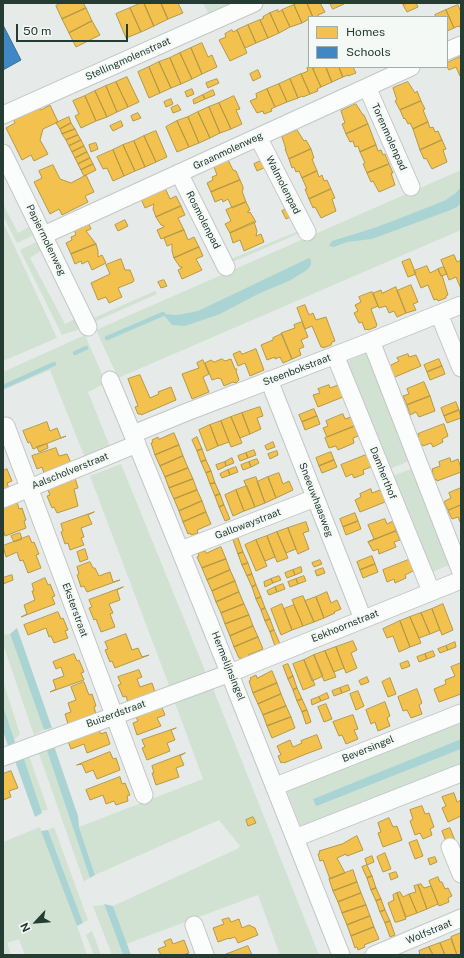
<!DOCTYPE html>
<html>
<head>
<meta charset="utf-8">
<style>
	body { margin:0 }
	#map { position:relative; width:464px; height:958px; overflow:hidden; background:#e6eae8; font-family:"Public Sans",sans-serif }
	canvas { display:block }
	.frame { position:absolute; inset:0; border:4px solid #253c32; pointer-events:none }
	.legend { position:absolute; left:308px; top:16px; width:140px; height:52px; box-sizing:border-box; background:#f4f9f6; border:1px solid #a1ada8; margin:0; padding:5px 7px; list-style:none; font-size:12px; color:#253c32 }
	.legend li { display:flex; align-items:center; gap:8px; height:20px }
	.legend b { width:20px; border:1px solid #a1ada8 }
	.north { position:absolute; left:16px; top:902px; width:40px; height:40px; -webkit-text-stroke:3px #f4f9f6; paint-order:stroke; rotate:244deg; font-size:11px; font-weight:700; line-height:16px; text-align:center; color:#253c32 }
	.north::after { content:''; display:block; margin:auto; width:14px; height:18px; background:#253c32; clip-path:polygon(50% 0,100% 100%,50% 72%,0 100%) }
	.scale { position:absolute; left:16px; top:24px; width:112px; height:18px; box-sizing:border-box; border:2px solid #253c32; border-top:0; padding-left:5px; font-size:12px; line-height:14px; white-space:nowrap; color:#253c32; -webkit-text-stroke:3px #f4f9f6; paint-order:stroke }
</style>
</head>
<body>
<div id="map">
<canvas width="464" height="958"></canvas>
<div class="frame"></div>
<ul class="legend">
<li><b style="height:11px;background:#f2c14e"></b>Homes</li>
<li><b style="height:11px;background:#3f88c5"></b>Schools</li>
</ul>
<div class="north">N</div>
<div class="scale">50 m</div>
</div>
<script>
const ctx = document.querySelector('canvas').getContext('2d');
ctx.lineJoin = 'round';
function fill(path, color) {
  ctx.fillStyle = color;
  ctx.fill(path, 'evenodd');
}
function trace(path, color, width, dash) {
  ctx.strokeStyle = color;
  ctx.lineWidth = width;
  ctx.lineCap = dash ? 'butt' : 'round';
  ctx.setLineDash(dash || []);
  ctx.stroke(path);
}
function write(font, color, halo, rows, align = 'center') {
  ctx.font = font + ' "Public Sans",sans-serif';
  ctx.lineWidth = 4;
  ctx.setLineDash([]);
  ctx.textBaseline = 'middle';
  ctx.strokeStyle = halo;
  ctx.fillStyle = color;
  for (const [text, x, y, turn = 0] of rows) {
    ctx.save();
    ctx.translate(x, y);
    ctx.rotate((+turn || 0) * Math.PI / 180);
    ctx.textAlign = isNaN(turn) ? turn : align;
    if (halo) ctx.strokeText(text, 0, 0);
    ctx.fillText(text, 0, 0);
    ctx.restore();
  }
}
const green = new Path2D(`
	M203,3H234L209,15Z
	M461,170V230L118,378L96,330Z
	M3,204L18,233L29,227L32,236L17,243L3,216Z
	M3,222L57,338L3,361Z
	M301,230L302,232L228,264L226,261Z
	M38,241L42,250L30,258L65,324L75,319L80,329L62,335L20,250Z
	M155,291L157,294L94,322L91,319Z
	M85,335L106,383L88,392L110,447L85,458L50,370L3,390V372Z
	M368,352L412,460L387,470L344,363Z
	M121,464L206,673L170,688L90,476Z
	M413,468L449,565L430,573L390,477Z
	M10,634L44,730L34,735L3,644V635Z
	M3,681L20,734L14,740L3,706Z
	M212,686L319,955H280L258,895L126,944L113,906L237,849L240,846L219,820L95,875L79,827L203,779L174,700Z
	M461,723V739L313,799L317,806L461,749V767L302,830L287,791Z
	M46,748L90,877L84,882L38,751Z
	M28,753L48,810L41,811L23,757Z
	M40,827L72,911L87,955H25L19,939L7,943L11,955H3V842Z
	M54,827L88,920L83,923L48,830Z
	M104,905L123,955H112L93,906Z
	M92,931L101,955H94L86,935Z`);
const water = new Path2D(`
	M461,187V203L457,207L448,211L372,239L347,242L334,247L329,246L332,241L377,227L444,201L456,193Z
	M309,258L311,260V265L307,270L289,281L260,293L220,314L185,326L172,325L163,314L178,315L198,311Z
	M17,628L52,728L44,730L10,634Z
	M3,706L15,742L8,746L3,731Z
	M461,739V749L317,806H316L313,799Z
	M53,743L78,816L79,827L95,875L90,878L46,748Z
	M23,756L42,813L35,817L15,761Z
	M48,830L83,923L77,926L41,831Z
	M104,904L113,906L131,955H123Z`);
const homes = new Path2D(`
	M61,3H83L86,8L62,19L56,6Z
	M141,3H144L154,26L141,32L130,8Z
	M144,3H161L168,19L154,26Z
	M161,3H178L183,13L168,19Z
	M298,3H307L313,17H309V19L302,23L294,5Z
	M307,3H320L325,12L318,15V17H313Z
	M330,3H344V4L333,9Z
	M409,3H416L418,7L407,12L403,5Z
	M294,5L302,23L290,27L282,10Z
	M458,5L461,12V26L459,27L458,26L454,28L446,10Z
	M86,8L92,21L69,33L62,19Z
	M130,8L141,32L126,38L116,14Z
	M278,10V12L282,10L290,27L279,33L270,13Z
	M446,10L454,28L447,31V17H436L435,15Z
	M270,13L279,33L268,38L260,20L264,18L263,17Z
	M260,20L268,38L256,43L248,25Z
	M92,21L100,35L76,47L69,33Z
	M248,25L256,43L245,48L237,30Z
	M232,30L233,32L237,30L247,53L230,61L219,40L226,37L225,34Z
	M202,43L208,57L212,55L217,67L202,74L191,48Z
	M191,48L202,74L192,79L180,53Z
	M180,53L192,79L181,84L170,58Z
	M460,57L461,61L460,76L456,67L449,70L447,67V63Z
	M170,58L181,84L171,88L159,62Z
	M159,62L171,88L160,93L149,67Z
	M149,67L160,93L149,98L138,72Z
	M310,67H312L321,87L317,89L318,91L310,94L301,74L308,71L307,68Z
	M317,67H326L332,82L321,87L313,69Z
	M326,67H339L343,77L332,82Z
	M339,67H353L356,73L348,76V75L343,77Z
	M258,70L261,77L253,81L250,74Z
	M301,74L310,94L303,97L302,96L298,98L290,79Z
	M127,77L139,102L128,107L116,82Z
	M217,79L219,83L208,88L206,83Z
	M290,79L298,98L287,102L279,84Z
	M116,82L128,107L117,112L106,86Z
	M408,82L415,93L417,91L421,101L400,110L395,101L397,100L393,88Z
	M279,84L287,102L275,107L267,89Z
	M106,86L117,112L107,117L95,91Z
	M192,89L194,94L187,97L185,92Z
	M267,89L275,107L271,109L272,111L264,114L263,111L257,113L250,101L257,98L256,94Z
	M213,90L215,95L205,99L203,95Z
	M95,91L107,117L96,121L85,96Z
	M203,95L205,99L194,104L193,100Z
	M85,96L96,121L81,128L75,116L79,114L73,101Z
	M234,96L240,109L236,110L242,124L231,129L219,103Z
	M171,99L173,104L166,107L164,102Z
	M421,101L425,109L423,110L428,122L413,129L410,123L408,124L405,118L404,119L400,110Z
	M219,103L231,129L220,133L209,107Z
	M38,104L41,110L50,105L58,122L43,129L40,140L48,154L34,161L31,155L22,160L6,128L15,123L12,117Z
	M356,104L363,115H364L368,124L346,134L342,124L345,123L341,111Z
	M178,105L181,110L173,113L171,108Z
	M209,107L220,133L210,138L198,112Z
	M198,112L210,138L199,143L188,117Z
	M138,113L141,118L133,121L131,116Z
	M69,117L71,123L60,129L56,123Z
	M188,117L199,143L189,147L177,121Z
	M121,121L123,126L113,131L110,126Z
	M177,121L189,147L177,152L166,127Z
	M428,122L430,128L433,127L435,132L438,131L442,140L420,150L413,129Z
	M71,123L75,129L62,134L60,129Z
	M368,124L376,145L360,152L358,146L355,147L353,141L350,142L346,134Z
	M75,129L78,135L66,140L62,134Z
	M297,130L304,141L306,140L311,149L289,159L285,149H286L282,137Z
	M156,131L167,157L156,162L144,136Z
	M78,135L81,140L69,146L66,140Z
	M144,136L156,162L145,167L134,141Z
	M81,140L84,146L72,152L69,146Z
	M442,140L446,149L443,150L447,162L432,169L426,158L424,159L420,150Z
	M134,141L145,167L135,171L123,145Z
	M96,143L98,149L91,152L89,145Z
	M123,145L135,171L124,176L113,150Z
	M376,145L378,151L381,150L383,155L385,154L389,164L367,173L363,164L365,163L360,152Z
	M84,146L87,152L75,158L72,152Z
	M311,149L314,158L312,159L317,171L302,178L299,171L296,172L294,167L292,168L289,159Z
	M113,150L124,176L113,181L107,168L103,169L97,157Z
	M87,152L90,158L78,164L75,158Z
	M90,158L93,164L81,170L78,164Z
	M228,160L233,170L236,171L240,180L211,192L207,183L213,180L212,177L217,175L214,167Z
	M263,160L266,167L257,171L254,164Z
	M93,164L96,170L84,176L81,170Z
	M389,164L393,173H391L395,185L379,192L373,181L371,182L367,173Z
	M53,165L60,179L71,183L86,175L94,192L85,196L88,202L62,215L59,209L50,214L34,182L42,178L39,171Z
	M317,171L319,177L322,175L324,181L327,180L331,189L309,199L305,189H307L302,178Z
	M240,180L243,187V190L242,191L246,202L232,208L228,199L223,202L222,199L215,202L211,192Z
	M165,188L170,199L176,196L181,206L156,217L153,209L154,204L145,208L141,199Z
	M331,189L335,198L332,199L336,211L321,218L315,207L313,208L309,199Z
	M246,202L250,210L248,211V213L250,212L256,222L230,233L225,224L231,221L226,210Z
	M181,206L185,215L178,218L184,230L161,239L157,230L164,227V226L161,225L156,217Z
	M288,208L292,216L286,219L282,211Z
	M125,220L128,226L118,231L115,225Z
	M88,222L91,229L86,231L96,244L71,254L66,243L72,240L71,237L76,235L74,229Z
	M254,222L257,231L256,236L261,234L264,242L244,251L240,240L233,243L230,233Z
	M184,230L188,240L194,237L199,247L174,258L172,251V244L167,246L164,238Z
	M96,244L98,251V257L102,255L106,263L92,270L88,261L82,264L81,261L75,264L71,254Z
	M199,247L203,256L196,259L202,270L182,279L178,270L182,268V267H180L174,258Z
	M454,255L457,262L461,260V289L456,277L449,280L441,260Z
	M121,259L125,270H130L134,280L133,282L118,288L122,297L109,303L106,297L98,300L91,283L110,274L106,265Z
	M410,259L416,274L408,277L402,262Z
	M427,266L430,273L438,269L441,276L442,275L448,295L446,296V298L438,301L437,299L434,300L428,285L421,288L414,271Z
	M444,267L447,274L441,276L438,269Z
	M164,280L167,286L161,288L158,282Z
	M411,285L418,302L413,304L416,310L406,313L397,291Z
	M396,287L406,313L397,317L394,311L389,313L386,306L379,308L373,293L381,290L382,293Z
	M372,292L378,306L371,309L377,325L376,326V327L368,330L367,329L365,330L362,322L359,323L354,313L358,311L355,305L361,302L359,297Z
	M305,305L309,315L313,313L316,320L326,317L335,341L332,342L331,345L323,348V347H321L312,326L305,329L297,308Z
	M302,322L308,337L301,340L304,347L299,349L301,355L292,359L281,333L295,328L294,325Z
	M282,334L292,359L283,363L280,357L275,359V357L267,360L261,345L273,340V338Z
	M256,349L264,370L250,376L245,363L238,366L233,354L240,351L242,354Z
	M408,354L409,357L416,355L421,366L395,377L393,375L390,367L391,366V365L399,361L397,358Z
	M222,359L225,361L231,359L235,369H237L236,371L239,380L236,383L233,382L224,386L221,379L218,378L212,380L205,363L211,360L214,362Z
	M439,359L442,366L427,372L424,365Z
	M203,360L209,374L203,377L209,392L192,399L182,374L199,368L197,363Z
	M442,366L445,374L430,380L427,372Z
	M140,375L150,398L159,394L158,392L171,387L176,400L141,415V414H138L135,407L138,406L128,379Z
	M424,382L430,396L407,405L403,396L409,394L407,389Z
	M329,385L330,388L338,385L343,397L318,407L313,395L320,393L318,389Z
	M430,396L435,411L419,417L416,412L410,415L407,405Z
	M456,402L459,410L444,416L441,408Z
	M260,407L263,416L257,418L261,429L250,434L242,413Z
	M314,409L317,416L302,422L299,415Z
	M459,410L461,418L447,423L444,416Z
	M242,413L250,434L240,438L231,417Z
	M343,414L345,419L351,417L355,426L327,437L323,428L328,426L326,421Z
	M317,416L320,424L305,430L302,422Z
	M231,417L242,443L231,447L221,421Z
	M221,421L229,442L218,446L210,425Z
	M47,422L50,431L57,428L61,438L66,436L33,449L30,442L28,443L23,431Z
	M444,424L448,436L442,439L443,442L433,447L431,443L423,446L422,444L421,445L418,437L419,436L418,434Z
	M210,425L218,446L207,451L199,430Z
	M355,426L358,436L353,438L354,443L338,450L336,446L329,448L325,438Z
	M174,433L179,445L155,455L151,443L153,442L152,440L158,437L159,439Z
	M197,437L202,449L197,451L192,440Z
	M273,442L275,447L267,450L265,446Z
	M47,444L48,448L39,452L37,447Z
	M179,445L183,456L160,466L155,455Z
	M56,448L59,456L67,454L71,463L42,474L44,473L42,467L37,469L32,456Z
	M202,449L206,460L201,462L197,451Z
	M254,450L256,455L248,458L246,453Z
	M277,451L278,455L270,459L268,454Z
	M331,452L334,460L319,466L316,458Z
	M246,453L248,458L240,461L238,456Z
	M366,455L367,457L368,456L371,465H370L371,467L363,470L364,474L354,478L352,474L346,477L341,465Z
	M183,456L188,468L165,477L160,466Z
	M232,458L234,463L226,466L225,462Z
	M450,458L451,462L458,459L461,468V472L437,481L436,479L435,480L432,471H433L432,469L440,466L439,462Z
	M257,459L259,463L251,467L249,462Z
	M206,460L211,471L206,473L201,462Z
	M334,460L337,467L322,473L319,466Z
	M225,462L226,466L218,470L216,465Z
	M249,462L251,467L243,470L241,465Z
	M236,467L238,472L230,475L228,470Z
	M188,468L193,479L169,488L165,477Z
	M7,469L12,481L7,483L9,489L3,492V471Z
	M228,470L230,475L222,478L220,474Z
	M211,471L215,483L210,484L206,473Z
	M279,473L283,484L289,481L293,490L276,498L268,477Z
	M256,477L265,503L255,507L244,481Z
	M268,477L276,498L265,503L257,482Z
	M75,478L78,488L74,489L78,506L57,513L54,507L52,508L47,496L50,495L47,488Z
	M193,479L197,490L174,499L169,488Z
	M215,483L220,494L215,496L210,484Z
	M247,486L255,507L244,511L236,490Z
	M461,488V505L448,510L444,502L445,501L451,498L449,493Z
	M371,489L372,493L380,490L381,492L382,491L385,500H384L385,502L360,512L355,500L361,497L360,494Z
	M197,490L202,501L179,511L174,499Z
	M236,490L244,511L233,516L225,495Z
	M220,494L224,505L219,507L215,496Z
	M202,501L206,512L183,522L179,511Z
	M17,502L19,509L22,508L26,520L24,521L26,528L5,536L3,529V507Z
	M224,505L230,519L225,521L219,507Z
	M461,505V522H460L458,517L452,519L448,511Z
	M94,512L88,515L92,524L81,528L84,537L81,538L84,545L70,550L68,543L65,544L61,532L63,531L61,524Z
	M206,512L211,524L197,530L198,533L191,535L190,533L188,534L183,522Z
	M355,513L358,521L343,527L340,519Z
	M385,519L387,524L393,521L396,531L368,542L374,539L368,525Z
	M358,521L361,529L346,535L343,527Z
	M306,522L309,531L303,533L309,549L298,554L288,528Z
	M288,528L296,549L286,553L277,532Z
	M396,531L400,540L394,542L396,547L379,554L378,549L373,551L368,542Z
	M277,532L288,558L277,562L267,536Z
	M20,533L22,539L14,542L11,536Z
	M29,536L32,543L34,542L39,554L36,555L41,568L28,573L23,560L20,561L17,552L6,557L3,546Z
	M267,536L275,557L265,561L256,540Z
	M238,538L243,552L238,554L233,540Z
	M256,540L267,566L256,571L245,545Z
	M221,547L226,559L202,568L197,557L199,556L198,553L205,551L206,553Z
	M85,549L88,559L80,562L77,552Z
	M243,552L248,563L242,565L238,554Z
	M372,556L375,564L360,570L357,562Z
	M226,559L230,570L207,580L202,568Z
	M320,560L322,564L314,567L312,563Z
	M408,560L410,561L413,571L405,575L406,578L395,583L394,579L387,582L383,570Z
	M90,562L93,568H95L99,576L110,572L113,582L120,580L87,592L84,586L81,587L77,575L79,574L77,567Z
	M248,563L252,574L247,576L242,565Z
	M375,564L378,572L363,578L360,570Z
	M301,567L302,572L295,575L293,570Z
	M323,568L325,573L317,576L315,571Z
	M230,570L235,581L212,591L207,580Z
	M293,570L295,575L287,578L285,573Z
	M252,574L256,585L252,587L247,576Z
	M12,575L13,580L3,584V578Z
	M279,576L281,580L273,583L271,579Z
	M304,576L306,581L298,584L296,579Z
	M45,578L48,585L50,584L55,596L52,597L55,604L21,617L27,614L24,605L35,600L32,591H34L32,584Z
	M271,579L273,583L265,587L264,582Z
	M296,579L298,584L290,587L288,582Z
	M235,581L239,592L216,602L212,591Z
	M283,584L285,589L277,592L275,587Z
	M256,585L261,597L256,599L252,587Z
	M123,587L117,590L120,600L109,604L113,613L110,614L115,627L101,632L96,619L94,620L89,608L92,607L89,600Z
	M275,587L277,592L269,595L267,591Z
	M239,592L244,604L221,613L216,602Z
	M327,592L331,603L337,600L341,609L334,612L335,613L324,618L316,597Z
	M303,596L314,622L303,626L292,600Z
	M261,597L265,608L261,610L256,599Z
	M316,597L324,618L314,622L305,601Z
	M244,604L249,615L225,624L221,613Z
	M282,604L292,630L281,635L271,609Z
	M443,604L453,630L442,635L432,609Z
	M294,605L303,626L292,630L284,609Z
	M265,608L270,619L265,621L261,610Z
	M432,609L440,630L430,634L421,613Z
	M58,612L61,619L63,618L68,630L65,631L68,638L54,643L51,636L49,637L46,628L28,635L24,625Z
	M421,613L430,634L419,638L410,617Z
	M249,615L253,626L230,636L225,624Z
	M410,617L421,643L410,647L400,621Z
	M270,619L274,630L270,632L265,621Z
	M400,621L410,647L399,652L393,636L387,638L383,629Z
	M253,626L258,637L234,647L230,636Z
	M274,630L280,644L275,646L270,632Z
	M126,634L132,650L138,648L142,657L149,655L115,668L112,661L110,662L105,650L108,649L105,642Z
	M258,637L263,649L248,655L249,657L242,660L241,658H239L234,647Z
	M353,641L357,650L351,653L357,668L346,673L336,647Z
	M455,642L456,647L448,650L446,646Z
	M446,646L448,650L440,653L438,649Z
	M336,647L344,668L334,672L325,651Z
	M325,651L336,677L324,681L314,655Z
	M433,651L435,656L427,659L425,654Z
	M74,654L77,661L79,660L84,672L81,673L84,680L50,692L56,689L53,680L64,676L61,667L56,669L53,662Z
	M425,654L427,659L419,662L417,657Z
	M314,655L323,676L312,681L304,660Z
	M304,660L315,685L303,690L293,664Z
	M408,661L410,666L402,669L400,664Z
	M461,663V694L439,702L434,689L446,684L445,680L455,676L451,667Z
	M288,664L293,676L288,679L283,666Z
	M139,670L142,677L137,679L140,687L152,683L155,692L128,703L126,696L123,697L118,685L121,684L118,677Z
	M272,671L277,683L253,693L249,681L251,680L250,678L256,675L257,678Z
	M293,676L297,688L293,690L288,679Z
	M367,677L369,682L361,685L359,681Z
	M390,678L396,694L388,697L382,682Z
	M84,682L89,695L92,694L96,706L94,707L96,714L68,724L65,714L71,712L68,703L76,700L71,687Z
	M277,683L281,694L258,704L253,693Z
	M348,685L350,690L342,693L340,688Z
	M297,688L302,699L297,701L293,690Z
	M340,688L342,693L334,696L332,691Z
	M417,689L422,703L419,705L422,714L411,718L407,710L403,711L398,697Z
	M358,691L364,706L356,710L350,694Z
	M327,693L329,698L321,701L319,697Z
	M281,694L286,706L263,715L258,704Z
	M319,697L321,701L312,705L311,700Z
	M302,699L307,710L302,712L297,701Z
	M385,702L390,716L387,718L390,726L378,731L375,722L371,724L366,710Z
	M326,704L332,719L324,722L318,707Z
	M161,705L165,715L157,718L161,726L137,735L133,723L138,721L135,715Z
	M286,706L291,717L267,726L263,715Z
	M307,710L311,722L306,724L302,712Z
	M353,715L358,729L354,730L358,739L346,744L342,735L339,736L333,722Z
	M291,717L295,728L272,738L267,726Z
	M98,728L101,734L106,732L110,744L87,753L84,744L71,749L67,739Z
	M176,728L171,730L175,740L167,743L170,751L147,760L142,748L145,747L142,740Z
	M317,735L322,748L306,754L284,763L283,762L281,763L278,756L281,755L277,746L290,740L293,747L302,743L301,741Z
	M110,752L113,759L116,758L120,770L97,779L93,770L86,773L82,764L77,765Z
	M185,753L180,756L184,765L176,768L179,777L156,785L152,773H154L152,766Z
	M11,771L18,788L9,791L11,797L3,800V774Z
	M120,777L122,784L125,783L130,795L127,796L128,801L116,805L114,801L106,804L103,795L90,800L86,790Z
	M454,793L457,802L461,800V816L448,822L442,808L446,806L442,797Z
	M422,806L425,814L429,813L434,827L430,829L432,835L423,839L420,833L415,835L410,821L413,819L410,810Z
	M253,817L256,823L248,826L246,820Z
	M389,818L393,827L397,826L402,840L383,847L378,833L381,832L378,823Z
	M450,828L456,843L448,847L442,831Z
	M357,836L363,850L347,856L346,854L337,858L345,873L330,879L323,860L320,861L318,854L320,853L319,851L342,844Z
	M417,840L423,856L415,859L409,843Z
	M385,853L391,869L383,872L377,857Z
	M372,856L374,862L367,865L365,859Z
	M435,857L437,862L430,865L428,859Z
	M367,865L372,876L367,878L362,867Z
	M353,870L357,882L333,891L329,879Z
	M396,872L398,877L391,880L389,874Z
	M372,876L376,888L371,890L367,878Z
	M438,877L440,882H442L445,889L448,888L452,896L448,898L449,902L439,906L429,881Z
	M357,882L361,893L338,902L333,891Z
	M421,884L424,888L431,886L438,904L427,909L418,885Z
	M418,885L427,909L417,913L409,894L416,892L414,886Z
	M376,888L381,899L376,901L371,890Z
	M400,892L403,897L409,894L417,913L406,917L397,893Z
	M361,893L366,905L342,913L338,902Z
	M397,893L406,919L397,922H395L388,903L394,900L393,895Z
	M381,899L385,910L380,912L376,901Z
	M366,905L370,916L347,925L342,913Z
	M385,910L390,921L385,923L380,912Z
	M370,916L374,927L351,936L347,925Z
	M229,918L231,922L239,919L242,928L249,925L255,928L258,935L238,943L235,937L229,939V938L218,942L213,928L224,924L222,920Z
	M390,921L395,935L390,937L385,923Z
	M374,927L379,939L364,945L365,947L358,950L357,947L355,948L351,936Z
	M461,933V955H457L451,937Z
	M171,939L173,944L184,940L189,953L183,955H161L158,949L166,946L164,942Z
	M451,939L457,955H445L440,943Z
	M440,943L445,955H433L429,947Z
	M248,946L252,955H224Z
	M429,947L433,955H420L419,951Z`);
const schools = new Path2D(`
	M3,25L21,60L3,70Z`);
const stream = new Path2D(`
	M107,338L163,314
	M75,353L86,348
	M3,387L54,364`);
const minor = new Path2D(`
	M447,51L461,45
	M367,87L411,187
	M3,115L254,3
	M258,137L307,232
	M3,153L88,327
	M179,173L226,267
	M44,235L411,67
	M439,314L461,368
	M371,341L461,572
	M335,355L431,591
	M110,380C190,570 265,763 341,955
	M269,380L363,619
	M6,426L144,795
	M133,434L187,412L359,346L461,305
	M3,499L137,444
	M181,550L315,498
	M3,757L230,673L461,580
	M276,786L461,713
	M295,838L461,773
	M450,847L461,874
	M194,925L205,955
	M374,955L461,918`);
const streetNames = [
	["Stellingmolenstraat",128,59,-24],
	["Torenmolenpad",389,137,66],
	["Graanmolenweg",228,151,-25],
	["Walmolenpad",283,185,63],
	["Rosmolenpad",203,220,63],
	["Papiermolenweg",46,240,64],
	["Steenbokstraat",297,370,-21],
	["Aalscholverstraat",70,471,-22],
	["Damherthof",383,473,68],
	["Sneeuwhaasweg",316,500,69],
	["Gallowaystraat",248,524,-21],
	["Eksterstraat",75,610,70],
	["Eekhoornstraat",345,626,-22],
	["Hermelijnsingel",228,666,68],
	["Buizerdstraat",116,714,-20],
	["Beversingel",368,749,-22],
	["Wolfstraat",429,932,-23]
];
fill(green, '#d1e2d3');
fill(water, '#aad4d4');
fill(homes, '#f2c14e');
trace(homes, '#b49946', 1);
fill(schools, '#3f88c5');
trace(schools, '#377199', 1);
trace(stream, '#aad4d4', 4.5);
trace(minor, '#c3c7c5', 19);
trace(minor, '#fbfcfc', 17);
write('10px', '#253c32', '#f4f9f6', streetNames);
</script>
</body>
</html>
